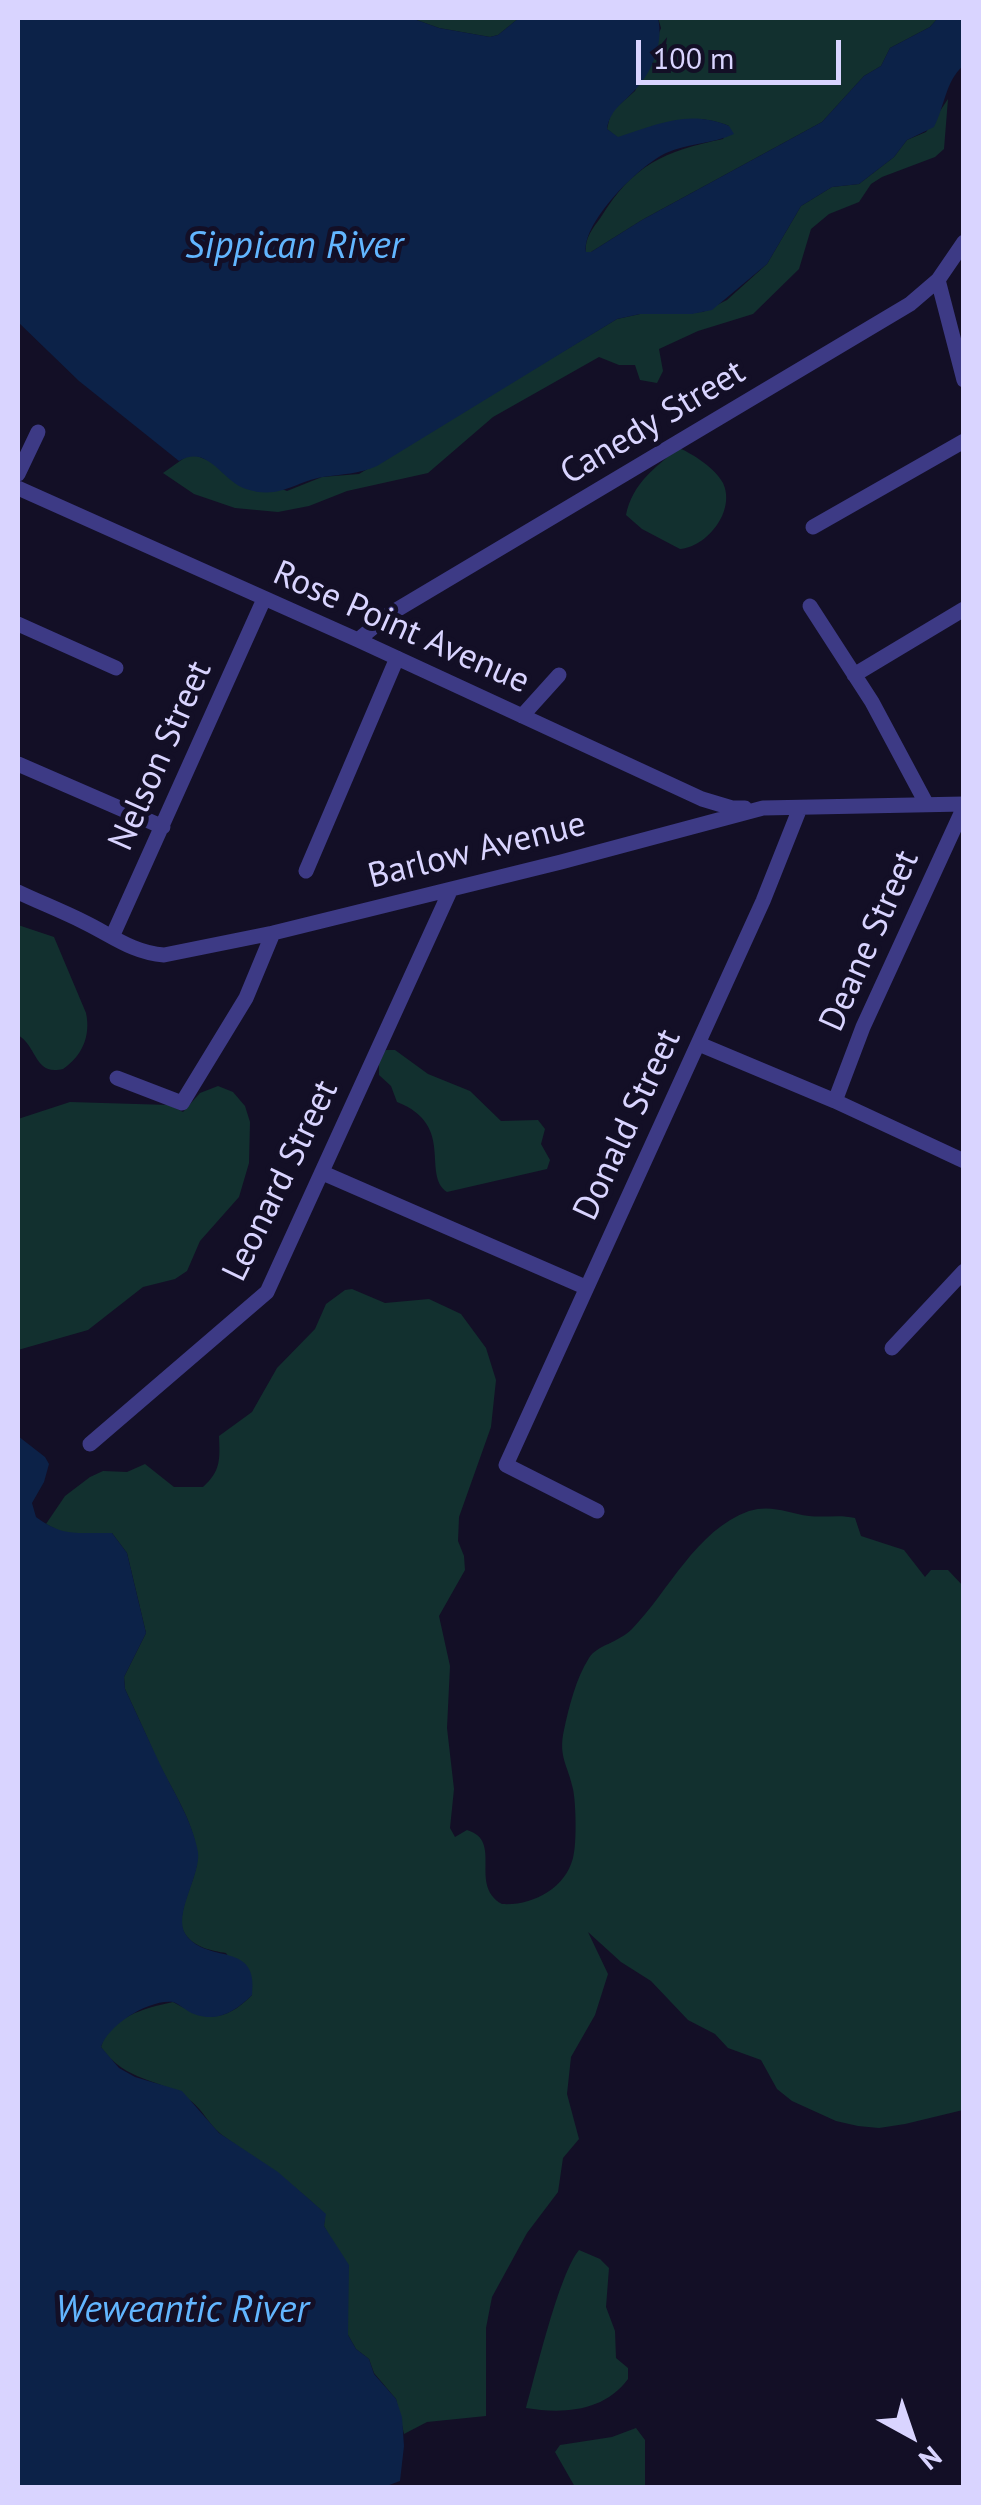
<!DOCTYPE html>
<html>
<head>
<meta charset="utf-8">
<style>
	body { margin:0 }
	#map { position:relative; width:981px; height:2505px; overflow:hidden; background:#130f26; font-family:"PT Sans",sans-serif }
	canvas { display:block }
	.frame { position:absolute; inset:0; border:20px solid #d9d4ff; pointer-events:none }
	.north { position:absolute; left:861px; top:2385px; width:100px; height:100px; -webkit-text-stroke:8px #130f26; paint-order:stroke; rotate:140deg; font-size:28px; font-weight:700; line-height:40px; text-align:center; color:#d9d4ff }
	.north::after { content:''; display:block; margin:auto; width:35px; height:45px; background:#d9d4ff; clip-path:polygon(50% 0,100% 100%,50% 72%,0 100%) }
	.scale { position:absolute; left:636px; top:40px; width:205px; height:45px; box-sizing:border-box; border:5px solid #d9d4ff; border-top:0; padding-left:12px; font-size:30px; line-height:35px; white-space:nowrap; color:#d9d4ff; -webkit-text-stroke:8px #130f26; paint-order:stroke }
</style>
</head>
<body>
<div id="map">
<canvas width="981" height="2505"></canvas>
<div class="frame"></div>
<div class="north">N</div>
<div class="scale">100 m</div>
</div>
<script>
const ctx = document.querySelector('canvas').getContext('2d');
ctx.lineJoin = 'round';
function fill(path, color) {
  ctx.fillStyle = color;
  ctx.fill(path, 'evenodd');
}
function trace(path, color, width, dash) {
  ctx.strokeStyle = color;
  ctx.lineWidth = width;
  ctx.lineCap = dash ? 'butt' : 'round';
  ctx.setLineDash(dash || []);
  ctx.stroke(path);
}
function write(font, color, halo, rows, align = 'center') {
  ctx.font = font + ' "PT Sans",sans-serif';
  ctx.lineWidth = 10;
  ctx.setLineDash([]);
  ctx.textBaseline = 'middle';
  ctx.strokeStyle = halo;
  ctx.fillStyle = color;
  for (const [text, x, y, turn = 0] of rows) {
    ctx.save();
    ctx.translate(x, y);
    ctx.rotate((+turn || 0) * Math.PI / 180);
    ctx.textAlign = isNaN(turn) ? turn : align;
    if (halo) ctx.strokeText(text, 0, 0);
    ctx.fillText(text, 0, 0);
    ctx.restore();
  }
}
const green = new Path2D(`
	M411,18H519L498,35L490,37L439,28Z
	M658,18H938L930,27L890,48L881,66L864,76L822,122L642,220L591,252H586C584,239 593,228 601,217C633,165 664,151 723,139L729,126C691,110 655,126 618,138L607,129L611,112L635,91L661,28Z
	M948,99L944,149L935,157L882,177L871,184L859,202L829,214L811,229L799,269L753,314L698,331L659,349L663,371L657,383L640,380L635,365H619L599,357L493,417L428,473L347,491L309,506L278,512L235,508L194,494L163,473L187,456H197L287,491L322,477L359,474L617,319L640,314L703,312L727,300L767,264L801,206L832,187L859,184L894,157L907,140L926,132Z
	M679,448C693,454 715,468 723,483C736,511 707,547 680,549L642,529L626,515C632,484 655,467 679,448Z
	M18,925L54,937L86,1013C91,1036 82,1056 63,1069C34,1076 38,1047 18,1035Z
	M386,1050H395L428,1074L470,1091L501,1121L538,1120L545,1129L541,1144L550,1160L547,1169L447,1192C421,1174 456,1125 397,1102L391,1086L379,1075V1058Z
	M218,1086L233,1092L245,1106L250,1122L249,1163L239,1197L200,1241L187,1271L175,1279L143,1287L88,1330L18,1350V1119L70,1102L169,1105L183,1112L200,1093Z
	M352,1289L385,1303L429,1299L461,1314L486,1348L496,1380L491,1427L459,1517L458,1541L464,1556L465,1570L439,1616L450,1666L447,1728L454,1789L450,1828L455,1837L467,1830C504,1841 468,1885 502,1904C532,1906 565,1889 573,1858C577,1844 576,1803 573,1789C568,1765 558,1757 564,1730C569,1707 576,1678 589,1658C597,1645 618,1643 632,1629C669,1591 696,1530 749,1511C771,1504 788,1513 809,1516C825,1518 839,1514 855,1518L861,1536L904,1550L925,1577L931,1570H948L964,1587L963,2110L905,2124L879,2128L858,2126L836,2121L792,2101L777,2089L761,2060L728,2048L715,2034L688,2020L651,1981L621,1962L588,1932L608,1974L595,2015L571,2057L567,2094L579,2139L563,2158L558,2192L527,2233L492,2297L486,2328V2416L427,2422L404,2434L396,2399L374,2373L369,2359L356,2349L348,2335V2299L334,2245L324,2226L325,2214C292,2182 258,2161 222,2135C209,2125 203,2110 191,2101C159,2077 126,2083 101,2047C110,2017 145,2008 173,2002C207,2021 224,2023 252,1995L226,1953C212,1951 194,1947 185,1934C172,1914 201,1876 197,1852C192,1818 172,1790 157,1760C147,1736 136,1713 125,1689L124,1677L146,1633L127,1553L112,1533L65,1534L46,1524L65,1496L90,1477L103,1471L127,1472L145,1464L174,1487H203C221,1471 220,1459 219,1436L252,1412L277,1368L315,1329L326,1304L345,1290Z
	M579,2250L600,2259L609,2268L606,2307L615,2331L616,2358L628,2368V2379C604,2412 562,2414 526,2408C536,2373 559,2274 579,2250Z
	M636,2428L645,2440V2487H575L555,2452L560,2445L612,2437Z`);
const water = new Path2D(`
	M18,18H411L439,28L490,37L498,35L519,18H658C664,43 652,73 634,91C622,104 610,110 607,129L618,137C657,125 688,109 729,126L734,134C713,144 688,143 666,153C640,165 582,222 586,252H591L642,220L822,122L864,76L881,66L890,48L930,27L938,18H963V66C945,82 945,106 934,127L907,140L894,157L859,184L832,187L801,206L767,264L712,310L692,314H640L617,319L377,466C358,474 343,474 323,477C294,482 279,500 246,489C221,481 209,444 179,461L79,381L18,322Z
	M18,1436L45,1457L49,1464L44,1482L32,1503L36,1517C64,1538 79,1532 112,1533L127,1553L146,1633L124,1677L125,1689C136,1713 147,1736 158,1760C172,1790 192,1819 198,1852C201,1876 172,1915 186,1935C208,1965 259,1940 252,1995C236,2011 218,2023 194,2014C187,2012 180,2004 173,2002C149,1999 108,2025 101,2047L119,2068L135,2077L182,2091L219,2133L278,2172L326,2214L324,2226L349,2265L348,2335L356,2349L369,2359L374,2374L396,2399L402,2417L404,2446L400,2481L381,2488L18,2487Z`);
const minor = new Path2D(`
	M938,280L964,380
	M18,474L38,432
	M18,488L358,640L702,799L732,808H745
	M813,527L964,441
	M810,606L872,702L926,803
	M18,624L116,668
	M358,640L388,615L910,304L938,280L964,242
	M854,675L964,609
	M522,716L559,675
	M18,764L163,827
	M306,871L397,658
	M18,892C39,902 62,911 84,922C111,935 133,953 164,955L273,933L561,862L763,808L964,804
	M112,937L264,599
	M699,1044L835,1101L964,1161
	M117,1078L182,1103L246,998L273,933
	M835,1101L863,1027L964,807
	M323,1173L585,1287
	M892,1348L964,1271
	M90,1444L267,1292L451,889
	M597,1511L506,1465L763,901L800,808`);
const streetNames = [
	["Canedy Street",653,423,-31],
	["Rose Point Avenue",401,628,24],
	["Nelson Street",161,756,-66],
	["Barlow Avenue",477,851,-14],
	["Deane Street",870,941,-66],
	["Donald Street",628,1125,-65],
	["Leonard Street",281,1181,-64]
];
const waterNames = [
	["Sippican River",294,247],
	["Weweantic River",182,2311]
];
fill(green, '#12302f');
fill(water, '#0c2248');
trace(minor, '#3d3a85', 15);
write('35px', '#d9d4ff', '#130f26', streetNames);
write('italic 38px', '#62b6ff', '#130f26', waterNames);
</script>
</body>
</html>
